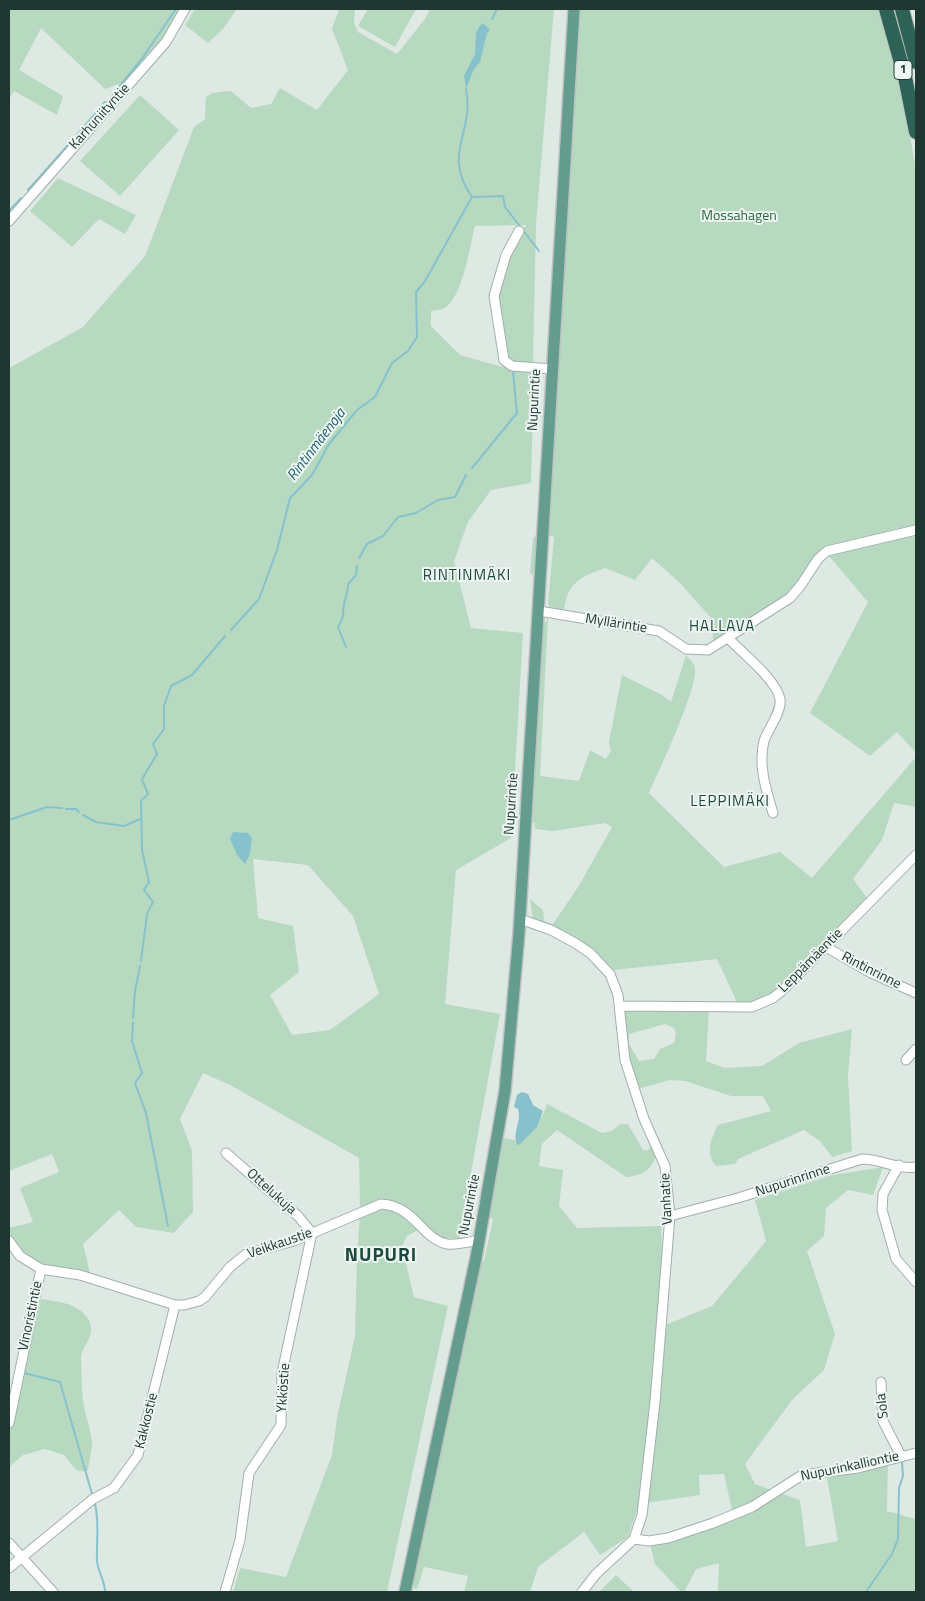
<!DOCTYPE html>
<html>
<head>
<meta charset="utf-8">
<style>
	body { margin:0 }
	#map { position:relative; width:925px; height:1601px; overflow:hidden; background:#dee9e4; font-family:"Titillium Web",sans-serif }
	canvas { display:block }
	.frame { position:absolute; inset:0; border:10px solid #203731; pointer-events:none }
</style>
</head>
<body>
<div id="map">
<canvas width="925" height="1601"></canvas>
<div class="frame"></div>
</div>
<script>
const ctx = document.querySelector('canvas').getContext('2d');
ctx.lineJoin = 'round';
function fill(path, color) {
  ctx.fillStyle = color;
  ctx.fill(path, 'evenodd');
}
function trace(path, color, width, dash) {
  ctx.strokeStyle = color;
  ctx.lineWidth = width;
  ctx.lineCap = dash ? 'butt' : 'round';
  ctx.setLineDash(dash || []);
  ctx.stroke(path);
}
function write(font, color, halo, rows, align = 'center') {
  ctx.font = font + ' "Titillium Web",sans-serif';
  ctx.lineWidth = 4;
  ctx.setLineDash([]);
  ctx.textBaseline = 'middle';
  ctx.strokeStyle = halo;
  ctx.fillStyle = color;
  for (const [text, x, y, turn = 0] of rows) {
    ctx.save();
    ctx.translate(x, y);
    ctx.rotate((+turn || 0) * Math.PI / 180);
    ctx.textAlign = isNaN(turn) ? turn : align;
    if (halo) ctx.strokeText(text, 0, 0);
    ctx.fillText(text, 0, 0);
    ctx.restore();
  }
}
const green = new Path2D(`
	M9,9H181L170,31L127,81L105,89L41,28L19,70L63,96L57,115L14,91L9,99Z
	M195,9H237L223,29L208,43L185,25Z
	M339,9H355L354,23L358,32L397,54L425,19L430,9H554L536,225L533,363L518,364L509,360L497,296L509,255L526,225L475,226C470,246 463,295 446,307C443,310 436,310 431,311V326L460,355L510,369L534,371L531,483L491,490L468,522L454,561L471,628L523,633L511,838L456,870L445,1004L500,1014L459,1238C454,1238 448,1239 444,1237C420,1228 407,1194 378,1201C372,1202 365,1206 360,1208L359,1158L230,1085L203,1073L180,1119L192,1151L193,1212L174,1233L136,1227L119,1210L83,1244L90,1273C63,1268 35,1268 17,1245C12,1240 9,1236 9,1228L33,1222L20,1188L59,1172L52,1154L9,1171V368L83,327L145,256L194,127L205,119L206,97L212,93L231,91L251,108L271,104L280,88L317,110L348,70L332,29ZM253,859L308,865L353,916L379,994L330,1030L292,1035L270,995L299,972L293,926L258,918Z
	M368,9H416L395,47L358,26Z
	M579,9H879L902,91L916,170V527L834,545L824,550L796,588L717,644L713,639L712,619L680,583L652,558L635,580L605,568C580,577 566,583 564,613L550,609L548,603L554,537L548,535Z
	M140,95L179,130L120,196L80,161Z
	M58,178L136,215L125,234L99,219L72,247L30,211Z
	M916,533V753L897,732L870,756L810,713L868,602L828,555L838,550Z
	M536,536L538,538L533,575L530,573L533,538Z
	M548,618L540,776L579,781L590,750L606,759L611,751L609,742L622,675L662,695L671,702L686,655C689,659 695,663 695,668C698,688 659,771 649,793L724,867L780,852L812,878L916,757V807L894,803L882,840L853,879L868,899L769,996L756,1002H737L717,959L614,970C591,946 562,934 533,920L530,899L543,910L544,921L553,924L578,887L612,827L605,823L553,831L535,829V823L532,822L544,625Z
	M627,1008L709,1010L706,1061L725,1068L762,1066L799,1043L852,1029L848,1076L852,1151L832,1157L820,1141L804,1130L738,1159L735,1164L716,1166C705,1153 711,1139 718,1125L771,1111L763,1096H731L685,1081L670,1080L638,1089L626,1052L624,1011ZM665,1024L674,1028L676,1034L674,1043L660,1049L654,1059L639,1061L629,1044V1034Z
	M547,1104L602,1133L612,1131L620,1124H628L643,1150L648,1151L650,1147L657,1152C653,1169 643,1176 626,1177L557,1130L542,1144L539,1166L563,1170L559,1206L577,1228L661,1226L663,1277L658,1328L712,1306L766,1241L755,1200L833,1175L883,1167L873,1195L848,1190L826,1208L824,1236L807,1251L835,1334L824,1370L792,1400L745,1464L755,1484L800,1500L806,1547L838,1541L826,1472L888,1460L887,1511L916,1519V1592H718L719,1563L696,1569L684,1592H681L655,1564L649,1541L733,1515L724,1474L699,1475L700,1495L639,1504L628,1537L600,1555L584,1532L538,1567L530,1592H464L468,1576L424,1567L417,1589L413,1588L419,1543L480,1262L484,1261L493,1219L489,1216L503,1138L515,1140L517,1144L543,1115Z
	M391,1209L399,1211L420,1229L407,1236L402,1246L414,1297L448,1306L387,1592H233L240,1568L286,1577L332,1455L337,1418L355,1336L357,1254L360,1217L381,1210Z
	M41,1299C58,1301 88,1305 91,1327C93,1339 81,1347 81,1359C82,1373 81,1387 83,1401C85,1415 91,1429 92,1443C92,1451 89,1461 88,1470L86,1472L76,1470L64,1455L45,1449L23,1455L9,1467V1432Z
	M616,1575L634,1592H599Z`);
const water = new Path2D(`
	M483,23L490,30L487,33L480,62L474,69L466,89L464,76L475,54L476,33L479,27Z
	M233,832L248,833L252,838L250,854L245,864L237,855L230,839Z
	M522,1092L528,1094L533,1105L543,1111L537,1127L520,1144L517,1145C512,1131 522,1122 518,1109L514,1107L517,1095Z`);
const stream = new Path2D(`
	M492,19L497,9
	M466,89C475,134 441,152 472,197
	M113,94L141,60L176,9
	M77,135L105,102
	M28,190L69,144
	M472,197L503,196L505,207L539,251
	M9,211L21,198
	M472,468L517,413L513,372
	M359,558L367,544L383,536L398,517L416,513L438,500L455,497L466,475
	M231,630L259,599L277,550L290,498L312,475L329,444L357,410L375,397L392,363L408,351L417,337L416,292L425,281L472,197
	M346,647L338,627C345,616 342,615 344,604C346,596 348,592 348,584L356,575L357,566
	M66,809H76L79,812
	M83,815L96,822L124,826L140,819
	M9,820L47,807L62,808
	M141,961L147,914L153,902L144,890L149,882L142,850L141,801L148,794L142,779L157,754L153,744L164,729V706L171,686L192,675L225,636
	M133,1018L135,991L140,966
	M133,1023L132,1041L142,1073L135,1083L146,1113L168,1226
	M24,1373L60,1382L92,1494
	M95,1504C100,1524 96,1541 97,1561C98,1572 105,1581 105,1592
	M866,1592L892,1554L898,1539L899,1488L903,1476L902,1462`);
const minor = new Path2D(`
	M9,221L166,42L185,9
	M519,231L506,255L494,296L504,360L512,366L552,369
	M539,611L659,631L686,649L708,650L790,598L801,585L818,559L827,551L916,530
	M728,638C742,653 776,679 780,699C782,712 768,729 764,741C758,765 766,790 773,813
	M520,919L551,930L575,943L590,953L610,974L618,995L625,1060L644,1119L665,1166L670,1216L655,1402L642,1515L634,1539
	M826,947L871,973L916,993
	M620,1006L752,1007L773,998L783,990L916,855
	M906,1060L916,1049
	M899,1165L883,1194L882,1210L896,1259L916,1282
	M670,1216L738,1198L862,1159C880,1159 899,1170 916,1167
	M9,1241L20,1256L41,1269L80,1275L175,1305H184L199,1301L205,1297L230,1267L246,1254L294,1241L381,1204C415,1206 422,1239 447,1244C457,1245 469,1242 479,1240
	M881,1382L883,1421L901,1456
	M9,1423L41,1269
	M9,1543L53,1592
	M9,1568L93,1499L114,1488L138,1455L175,1305
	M225,1592L240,1540L249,1473L281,1425L282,1373L312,1233L298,1216L226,1153
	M582,1592L596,1574L634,1539L649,1541L668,1538L713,1523L752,1507L802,1475L858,1468L916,1453`);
const major = new Path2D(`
	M405,1592L476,1258L505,1091L519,933L574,9`);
const highway = new Path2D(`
	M886,9L905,77L916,132
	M902,9L916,62`);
const shields = [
	[903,70,18]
];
const shieldNames = [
	["1",903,70]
];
const streetNames = [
	["Karhuniityntie",100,117,-48],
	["Nupurintie",535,400,-87],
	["Myllärintie",616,624,9],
	["Nupurintie",512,804,-86],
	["Leppämäentie",811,961,-45],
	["Rintinrinne",871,971,27],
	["Nupurinrinne",793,1181,-18],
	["Ottelukuja",271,1192,42],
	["Vanhatie",667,1199,-93],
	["Nupurintie",470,1205,-79],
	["Veikkaustie",280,1244,-19],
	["Vinoristintie",31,1316,-78],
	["Ykköstie",284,1388,-86],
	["Sola",883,1406,-96],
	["Kakkostie",147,1421,-76],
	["Nupurinkalliontie",850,1467,-12]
];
const parkNames = [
	["Mossahagen",739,217]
];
const waterNames = [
	["Rintinmäenoja",317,445,-53]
];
const neighbourhoodNames = [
	["RINTINMÄKI",467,576],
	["HALLAVA",722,627],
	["LEPPIMÄKI",730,802]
];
const districtNames = [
	["NUPURI",381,1256]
];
fill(green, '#b7d9c0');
fill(water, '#87c2cc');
trace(stream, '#87c2cc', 2);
trace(minor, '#a1b0ab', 11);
trace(major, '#bcc3c1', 14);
trace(highway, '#bcc3c1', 16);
trace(minor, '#fff', 9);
trace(major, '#649c8e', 11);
trace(highway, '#2e6257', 14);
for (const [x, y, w] of shields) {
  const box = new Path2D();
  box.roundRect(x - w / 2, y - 9.5, w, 19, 4);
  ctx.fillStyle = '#eef6f2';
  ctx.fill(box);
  trace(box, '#203731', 1);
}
write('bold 12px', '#203731', null, shieldNames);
write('14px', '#203731', '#eef6f2', streetNames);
write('14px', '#2d6c45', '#eef6f2', parkNames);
write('italic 15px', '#1e6370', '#eef6f2', waterNames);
ctx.letterSpacing = '1px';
write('15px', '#1e483d', '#eef6f2', neighbourhoodNames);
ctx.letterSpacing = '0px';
ctx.letterSpacing = '1px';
write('bold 19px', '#1e483d', '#eef6f2', districtNames);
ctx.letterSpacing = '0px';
</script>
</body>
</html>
